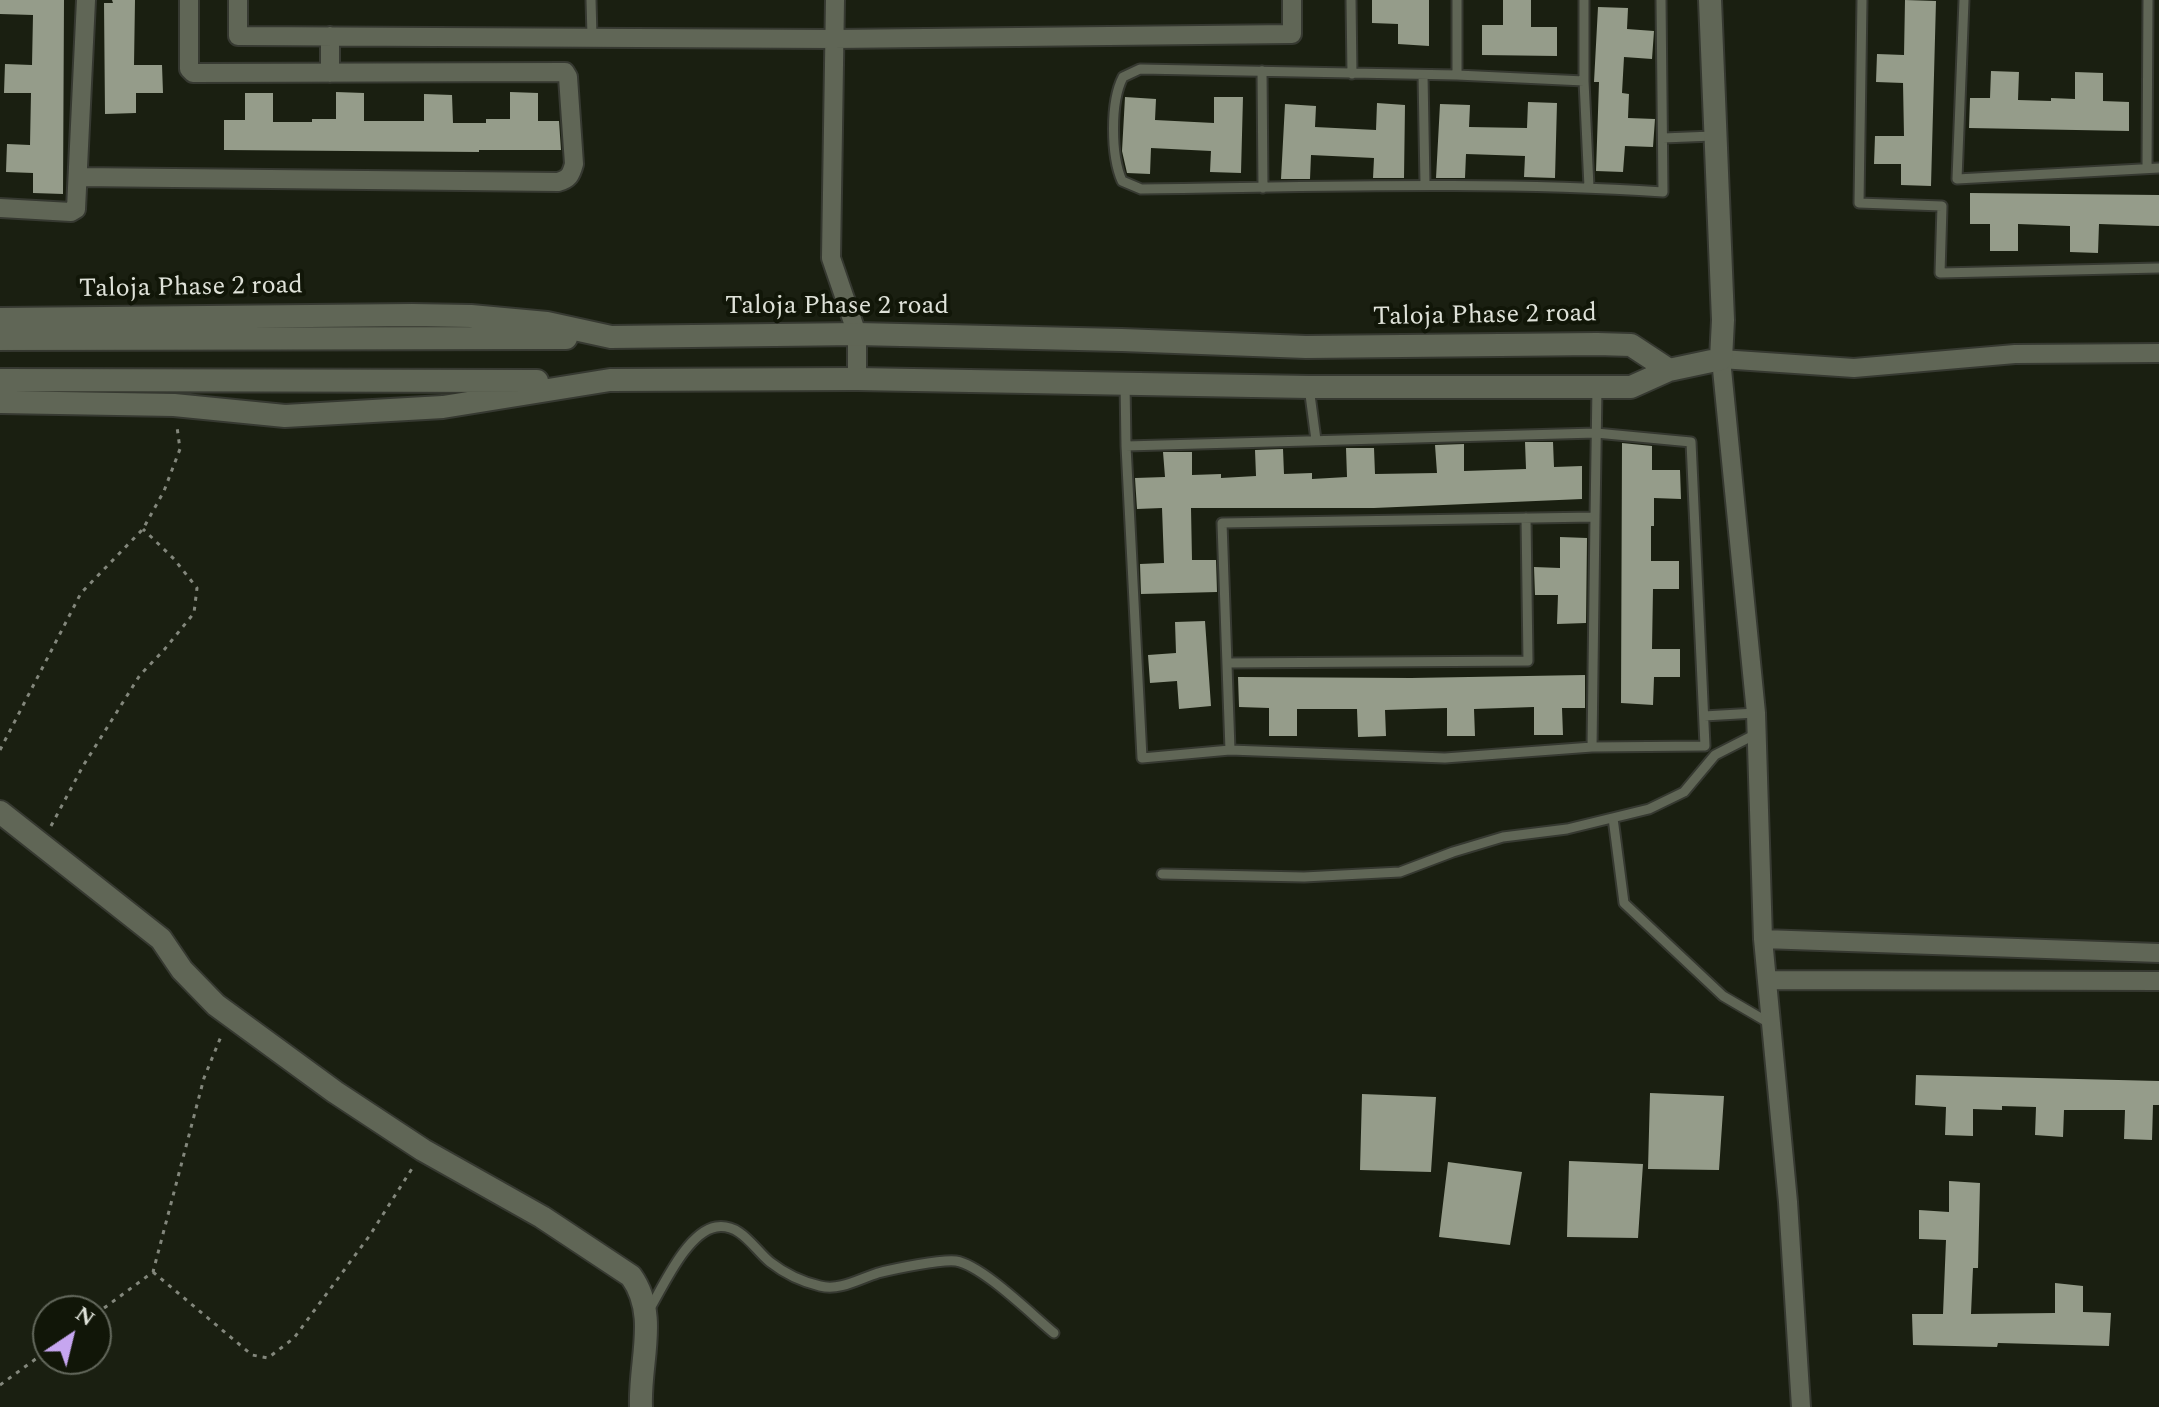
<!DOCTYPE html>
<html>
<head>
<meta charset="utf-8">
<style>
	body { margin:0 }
	#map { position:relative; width:2159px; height:1407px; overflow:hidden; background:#1a1f11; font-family:Spectral,serif }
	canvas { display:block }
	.north { position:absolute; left:32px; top:1295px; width:80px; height:80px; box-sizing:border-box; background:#111608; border:2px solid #63685c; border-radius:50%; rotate:35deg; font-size:22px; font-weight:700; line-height:32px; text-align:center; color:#dfe2d9 }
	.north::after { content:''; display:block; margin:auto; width:28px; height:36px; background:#c6a6f0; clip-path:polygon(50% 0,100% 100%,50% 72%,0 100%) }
</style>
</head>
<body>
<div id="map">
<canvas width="2159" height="1407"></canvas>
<div class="north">N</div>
</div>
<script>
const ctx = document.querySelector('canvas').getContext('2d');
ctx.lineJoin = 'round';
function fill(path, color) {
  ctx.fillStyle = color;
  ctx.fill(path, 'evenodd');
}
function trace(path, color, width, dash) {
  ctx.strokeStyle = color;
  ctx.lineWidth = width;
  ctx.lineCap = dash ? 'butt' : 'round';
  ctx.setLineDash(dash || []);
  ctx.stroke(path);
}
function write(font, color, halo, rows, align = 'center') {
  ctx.font = font + ' Spectral,serif';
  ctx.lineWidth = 8;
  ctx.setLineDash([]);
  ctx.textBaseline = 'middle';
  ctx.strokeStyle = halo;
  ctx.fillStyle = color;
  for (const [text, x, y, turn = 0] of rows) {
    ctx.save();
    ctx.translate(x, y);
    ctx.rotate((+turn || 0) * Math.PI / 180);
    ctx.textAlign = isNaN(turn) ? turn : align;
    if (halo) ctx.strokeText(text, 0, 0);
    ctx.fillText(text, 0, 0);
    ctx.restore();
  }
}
const building = new Path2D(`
	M0,0H64L63,194L33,193V173L6,172L7,144L30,145L31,93H4L5,64L32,65L33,15L0,14Z
	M112,0H135L134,65H162L163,93H136V113L105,114L104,3H113Z
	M1372,0H1429V46L1398,44V24L1372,23Z
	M1503,0H1531V27H1557V56L1482,55V25H1503Z
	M1905,0L1936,1L1931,186L1901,185V164H1874L1875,136H1904L1903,83L1876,82L1877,54L1904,55Z
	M1598,7L1628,8L1627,29L1654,31L1652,59L1624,57L1622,93L1629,94L1628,118L1655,119L1653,147L1625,146L1623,172L1596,171L1599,82H1594Z
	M1991,71L2019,72L2018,100L2051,101V98L2075,99V72L2103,73V101L2129,102V131L1969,128L1970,98H1990Z
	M336,92L364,93V121H424V94L452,95L453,123H486V119H510V92L538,93V121H559L561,150H479V152L224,150V120H245V93H273V122H312V119H336Z
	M1125,97L1156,99L1155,120L1214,123V97H1243L1241,173L1210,172L1211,151L1151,148L1150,174L1127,173L1122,151Z
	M1528,102L1557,103L1555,178L1524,177L1525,156L1466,154L1465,178H1436L1440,104L1470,105L1469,127L1527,128Z
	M1377,103L1405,105L1404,178H1373L1374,158L1311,155L1310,179H1281L1285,104L1316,106L1315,127L1376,130Z
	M1970,193L2159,195V226L2099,224L2098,253L2070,252V226L2018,224V251H1990V224H1970Z
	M1525,442H1553L1554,467L1582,466V499L1374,508H1191L1192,560H1216L1217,592L1141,594L1140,564L1164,563L1162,508L1137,509L1135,478L1165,477L1163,452H1192V475L1221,474V478L1256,476L1255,450L1283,449L1284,474L1312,473V479L1347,477L1346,448H1374L1375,474L1437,473L1435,445L1464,444V471L1526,469Z
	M1622,443L1652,446V470H1680L1681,499L1654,498V526H1651V561H1679V589H1653L1652,649H1680V677H1654L1653,705L1621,703Z
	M1560,537L1587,538L1586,623L1557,624L1558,595H1535L1534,567L1560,568Z
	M1205,621L1211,706L1179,709L1177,681L1150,683L1148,655L1176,653L1175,622Z
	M1585,675V708H1562L1563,735H1534V707L1474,709L1475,736H1447V708L1385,710L1386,736L1358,737L1357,709H1297V736H1269V708L1239,707L1238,677L1411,678Z
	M1916,1075L2159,1081V1105H2153L2152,1140L2124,1139L2125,1110H2064L2063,1137L2035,1135L2036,1107L2002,1106V1110L1973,1109V1136L1945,1135L1946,1107L1915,1105Z
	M1650,1093L1724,1096L1719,1170L1648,1169Z
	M1362,1094L1436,1097L1431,1172L1360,1170Z
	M1569,1161L1643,1164L1638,1238L1567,1237Z
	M1448,1162L1522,1172L1510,1245L1439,1237Z
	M1949,1181L1980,1183L1978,1268H1973L1971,1314L2055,1313V1283L2083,1286V1312L2111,1313L2109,1346L1998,1343L1997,1347L1913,1345L1912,1314H1943L1946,1240L1919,1239V1210L1949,1212Z`);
const path = new Path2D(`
	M0,750L81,593L143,529L164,491L180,449L177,427
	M51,826L83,766L140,675L164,650L194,613L197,588L174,559L143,529
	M153,1272L252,1355L268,1358L294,1338L370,1235L413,1167
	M96,1314L153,1272L204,1078L222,1034
	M0,1385L48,1350`);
const service = new Path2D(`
	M591,0L592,36
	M1351,0L1352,74
	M1457,0V75
	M1862,0L1859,203L1942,206L1940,273L2159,268
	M1964,0L1957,179L2159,168
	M1262,71L1263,188
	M1423,75L1425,184
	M1584,81V0
	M1663,138L1713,136
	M2147,168L2148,0
	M1589,187L1584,81L1457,75L1140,69L1123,77C1110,102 1111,156 1122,181L1141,189C1316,187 1489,181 1663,192L1661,0
	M1125,383L1126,446
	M1309,387L1316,440
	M1595,517L1592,747L1445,758L1230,750L1222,523L1595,517L1597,387
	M1227,663L1528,661L1526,518
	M1704,716L1756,713
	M1230,750L1142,758L1126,446L1596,433L1691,442L1705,746L1592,747
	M1613,818L1624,903L1723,996L1771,1024
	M1162,874L1304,877L1400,872L1453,852L1503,837L1567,829L1649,809L1684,792L1715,755L1756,734
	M649,1310C663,1287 687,1232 716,1227C741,1223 754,1249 770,1262C784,1273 803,1282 820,1286C840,1291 859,1279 878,1273C893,1269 942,1259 956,1261C982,1265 1032,1315 1054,1333`);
const minor = new Path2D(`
	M238,0V36L834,39L1292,34V0
	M835,0L831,258L857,334V379
	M330,73V36
	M78,177L558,182C569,179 571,175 574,164L568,77L565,72L193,73L189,69V0
	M0,208L71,212L76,209L86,0
	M1763,939L2159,953
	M1767,980L2159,981
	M1801,1407L1788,1202L1763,939L1756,713L1721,359L1854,368L2015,354L2159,353`);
const tertiary = new Path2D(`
	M0,319L412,315L471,316L547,323L611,337L857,334L1122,340L1306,347L1597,344L1631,345L1669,370
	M0,339L566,338
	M0,380L537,381
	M0,402L174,405L285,416L443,407L610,380L857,379L1309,387H1631L1669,370L1721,359L1723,320L1710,0
	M0,812L161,939L182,970L216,1005L335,1092L423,1150L542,1217L631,1276C659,1315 639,1361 641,1407`);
const streetNames = [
	["Taloja Phase 2 road",191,289,-1],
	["Taloja Phase 2 road",837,308],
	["Taloja Phase 2 road",1485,317,-1]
];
fill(building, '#959c8a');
trace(service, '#363931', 13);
trace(minor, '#363931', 22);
trace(tertiary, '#363931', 26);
trace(path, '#83877c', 3, [4, 6]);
trace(service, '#606656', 9);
trace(minor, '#606656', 18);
trace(tertiary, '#606656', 22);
write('26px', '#dfe2d9', '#111608', streetNames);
</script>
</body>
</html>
